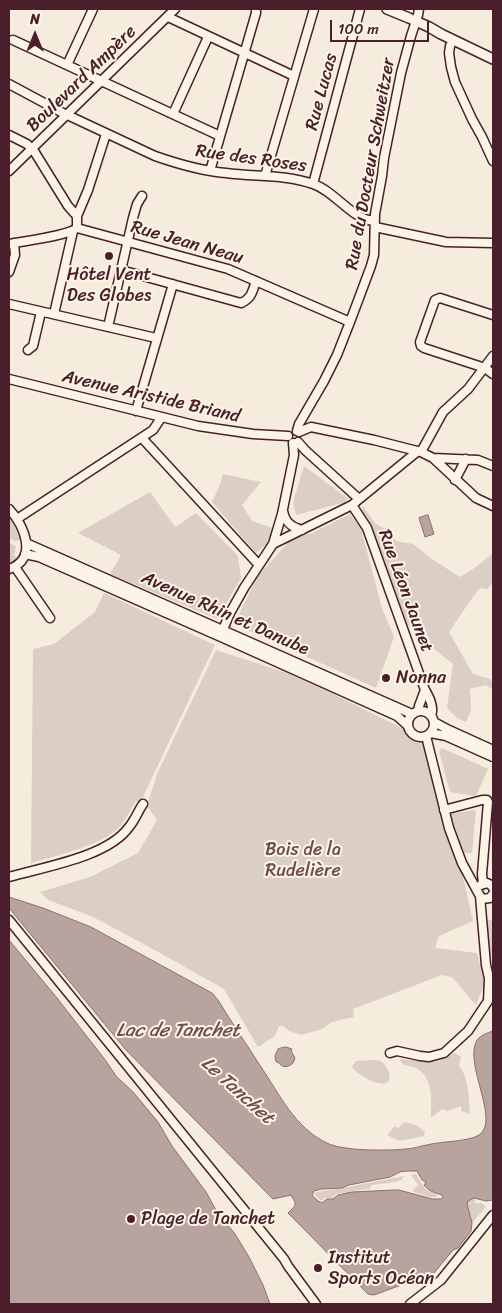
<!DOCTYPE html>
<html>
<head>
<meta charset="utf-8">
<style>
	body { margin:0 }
	#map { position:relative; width:502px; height:1313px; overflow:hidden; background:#f5ecde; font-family:Sriracha,sans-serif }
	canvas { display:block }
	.frame { position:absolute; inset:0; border:10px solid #4a1f2b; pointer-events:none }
	.north { position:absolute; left:10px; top:10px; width:50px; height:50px; -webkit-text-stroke:4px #fcf5e5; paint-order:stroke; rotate:0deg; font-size:14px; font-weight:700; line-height:20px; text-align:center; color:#4a1f2b }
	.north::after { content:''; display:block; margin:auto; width:18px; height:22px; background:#4a1f2b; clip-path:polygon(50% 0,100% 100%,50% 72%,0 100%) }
	.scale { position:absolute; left:330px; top:20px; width:99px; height:22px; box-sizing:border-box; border:2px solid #4a1f2b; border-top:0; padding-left:6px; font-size:15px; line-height:18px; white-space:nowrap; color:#4a1f2b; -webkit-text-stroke:4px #fcf5e5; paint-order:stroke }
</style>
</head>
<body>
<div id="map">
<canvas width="502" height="1313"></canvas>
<div class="frame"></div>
<div class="north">N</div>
<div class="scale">100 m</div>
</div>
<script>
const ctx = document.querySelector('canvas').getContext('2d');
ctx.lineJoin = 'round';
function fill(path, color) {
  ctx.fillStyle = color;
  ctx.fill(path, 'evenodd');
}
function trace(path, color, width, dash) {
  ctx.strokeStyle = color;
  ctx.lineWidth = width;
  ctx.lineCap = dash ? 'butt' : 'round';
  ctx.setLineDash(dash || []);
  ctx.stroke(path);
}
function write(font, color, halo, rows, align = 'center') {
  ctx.font = font + ' Sriracha,sans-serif';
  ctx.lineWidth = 4;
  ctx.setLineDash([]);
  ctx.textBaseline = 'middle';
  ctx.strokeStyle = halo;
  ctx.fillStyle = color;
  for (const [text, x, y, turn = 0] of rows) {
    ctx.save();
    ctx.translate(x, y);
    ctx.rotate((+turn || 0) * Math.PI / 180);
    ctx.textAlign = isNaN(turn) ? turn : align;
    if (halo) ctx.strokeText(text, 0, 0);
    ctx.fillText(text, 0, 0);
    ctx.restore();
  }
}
const green = new Path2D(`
	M304,466L346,497V502L296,515L293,502Z
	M223,474L261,482L242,505L252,521L273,528L267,544L256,553L212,502L220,485Z
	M150,492L175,527L196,513L238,556L241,578L217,619L110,574L121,555L78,533Z
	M363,506L376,524L387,530L396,541L413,544L432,559L460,577L476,567L492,554L493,547V581L488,589L480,588L470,601L449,632L473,674L490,679L493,682V690L486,685L470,689L471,710L466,722L457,718L447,708L453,664L433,648L425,630L408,626L374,533L363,515Z
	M350,514L361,529L382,608L394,637L376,688L234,624L258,576L295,535L310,534Z
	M9,517L15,526L20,540L15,541L9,538Z
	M9,543L16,546L14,556L18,558L14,563L9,565Z
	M104,593L215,645L140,803L136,801C131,809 127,818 121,825C103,846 57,855 31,863L33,649L54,644L95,612Z
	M216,650L287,673L325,690L420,737L457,851L473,921L439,936L435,948L477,953L485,983L476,1005L452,977L442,975L353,1009L354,1017L332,1022L322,1029L301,1035L289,1031L283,1026H279L275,1036L258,1047L224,989L142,943L91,916L48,900L40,892L90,877L138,853L157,820L147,806L157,774Z
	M442,748L488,769L476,796L450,792L439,751Z
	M476,810L472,853H464L449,814Z
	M486,920H493V955L489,956Z
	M455,1053L461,1057L459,1066C469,1078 469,1098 470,1114L461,1111V1106L448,1111L442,1109L431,1118C431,1101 434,1081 418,1069C414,1066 407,1066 403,1064L399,1059L429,1062L441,1060Z
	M356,1061C363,1061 373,1059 380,1061C386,1063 395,1080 386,1083C377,1086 356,1074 352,1067Z
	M405,1122L418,1126L425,1132L424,1136L399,1141L387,1135L395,1126L398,1128Z
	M416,1174L425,1189L437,1195V1197H429L414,1192L413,1190L418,1185L411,1175Z
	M404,1176L401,1180L396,1182L371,1185L369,1190L366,1189L336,1194L332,1198H325L321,1201L314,1194L316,1192L343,1188Z
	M475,1198V1203H481L486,1207L472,1223L467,1204L469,1201Z`);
const water = new Path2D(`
	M428,515L434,534L425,537L419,518Z
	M9,897L43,908L91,927L212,993L218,1000C232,1023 247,1045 261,1067C280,1095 295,1128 327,1143C342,1151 387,1151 405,1149C413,1149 420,1146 427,1145C441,1141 468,1142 479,1135C501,1121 463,1063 477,1040C481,1035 487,1033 493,1031V1200L486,1201L474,1198L468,1201L467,1204L472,1223L471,1231L458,1248L453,1250L434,1273L374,1295L368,1294L288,1213L295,1206V1202L291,1195L273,1199L126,1050L9,908ZM407,1171H417L422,1180L426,1182L424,1185C428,1191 435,1193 442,1195L443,1197L441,1199H432L399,1190H394L352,1192L338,1195L333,1199H327L322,1203L318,1201L312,1195L314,1191L321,1189L342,1188L349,1185L390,1177L400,1172Z
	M9,940L57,998L106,1061L116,1076L133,1092L158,1122L172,1146L206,1192L217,1212L235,1234L249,1257L263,1285L270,1304H9Z
	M286,1047L292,1049L291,1051L295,1058L293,1063C288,1068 282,1068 278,1062H276L275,1056L278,1049Z`);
const minor = new Path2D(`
	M168,17L294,76
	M13,40L220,136
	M453,40L450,46L449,53L451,67L455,82L472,119L482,137L493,161
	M67,65L93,9
	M9,84L63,113L155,156C178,164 202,171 226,173C255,177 285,174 313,184C335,191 351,219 374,221
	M173,114L208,37
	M9,135L27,144L34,151L68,206L77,216V228
	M9,171L175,9
	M210,171L256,13V9
	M265,176L314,9
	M313,184L360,9
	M77,216L88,190L106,134
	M375,227L446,242L493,243
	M9,244C24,241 67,236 77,228L228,269L350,322
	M121,270L241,303C252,298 252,292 256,281
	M9,272L15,255L14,243
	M9,304L156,338
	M54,314L73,231
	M493,315L440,298L435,300L420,342L421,346L424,348L485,368L493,374
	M108,327L133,218L137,204L142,196
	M28,350L33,346L41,312
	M9,379L198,426L253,434L288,436
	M136,411L173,284
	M297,431L299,424L324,381L337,355L350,322L371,266L374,255L375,214L382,176L384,158L401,73L411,36L418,15L419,9
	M299,432L311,427L374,440L421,452L433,458L476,498L493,506
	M142,438L259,565
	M298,442L305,450L359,499
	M421,452L443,412L468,389L493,356
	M433,458L478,460L493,466
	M455,480L466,459
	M352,505L367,528L425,690C430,698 434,708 431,716
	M9,509C24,525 39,559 9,569
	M283,511C285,522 291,527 302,530
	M17,519L153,430L161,418
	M26,543L412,714
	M273,544L352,505L418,451
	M25,554L39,557L221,637L397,716L407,725
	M15,567L50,618
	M222,632L230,613L244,588L273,544L282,514L294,455L293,443
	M408 724a13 13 0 1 1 26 0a13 13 0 1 1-26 0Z
	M418,711L419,706L425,690
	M434,722L449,730L493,750
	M431,733L446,736L493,757
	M426,736L449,828L462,863L480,896L486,965L489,978L493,986
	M444,810L482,800H487L488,802L482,874L483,884
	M9,877C43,867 108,857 129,827C135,820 138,811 143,804
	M481,885L487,883L491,885L493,888
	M481,899L490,898L493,894
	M9,920L284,1259L288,1266L316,1304
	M390,1053L397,1051L420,1056L429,1057L444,1053L468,1031L488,1001L489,980
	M410,1304L441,1280L493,1215`);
const major = new Path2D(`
	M387,9L409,18L429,27L441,34L493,59`);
const markers = [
	[109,256,5,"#4a1f2b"],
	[386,678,5,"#4a1f2b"],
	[131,1219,5,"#4a1f2b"],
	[318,1268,5,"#4a1f2b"]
];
const streetNames = [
	["Boulevard Ampère",82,79,-44],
	["Rue Lucas",322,92,-75],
	["Rue des Roses",251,159,8],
	["Rue du Docteur Schweitzer",371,164,-80],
	["Rue Jean Neau",187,243,16],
	["Avenue Aristide Briand",151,397,13],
	["Rue Léon Jaunet",405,591,70],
	["Avenue Rhin et Danube",225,614,24]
];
const poiNames = [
	["Hôtel Vent",109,275,"center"],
	["Des Globes",109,296,"center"],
	["Nonna",396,678],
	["Plage de Tanchet",141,1219],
	["Institut",328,1258],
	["Sports Océan",328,1279]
];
const parkNames = [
	["Bois de la",303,850],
	["Rudelière",303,871]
];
const waterNames = [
	["Lac de Tanchet",178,1031],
	["Le Tanchet",237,1091,42]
];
fill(green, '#dbcec4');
fill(water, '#b8a39e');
trace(water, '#8c6e70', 1);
trace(minor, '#4a1f2b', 11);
trace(major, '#4a1f2b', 12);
trace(minor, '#fcf5e5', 8);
trace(major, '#fcf5e5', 9);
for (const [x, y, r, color] of markers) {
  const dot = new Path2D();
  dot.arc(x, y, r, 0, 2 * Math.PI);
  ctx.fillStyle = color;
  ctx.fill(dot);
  trace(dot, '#fcf5e5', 2);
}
write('18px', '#4a1f2b', '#fcf5e5', streetNames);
write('18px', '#4a1f2b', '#fcf5e5', poiNames, 'left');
write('18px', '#6e4b51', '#fcf5e5', parkNames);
write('italic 19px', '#704d53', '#fcf5e5', waterNames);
</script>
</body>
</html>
